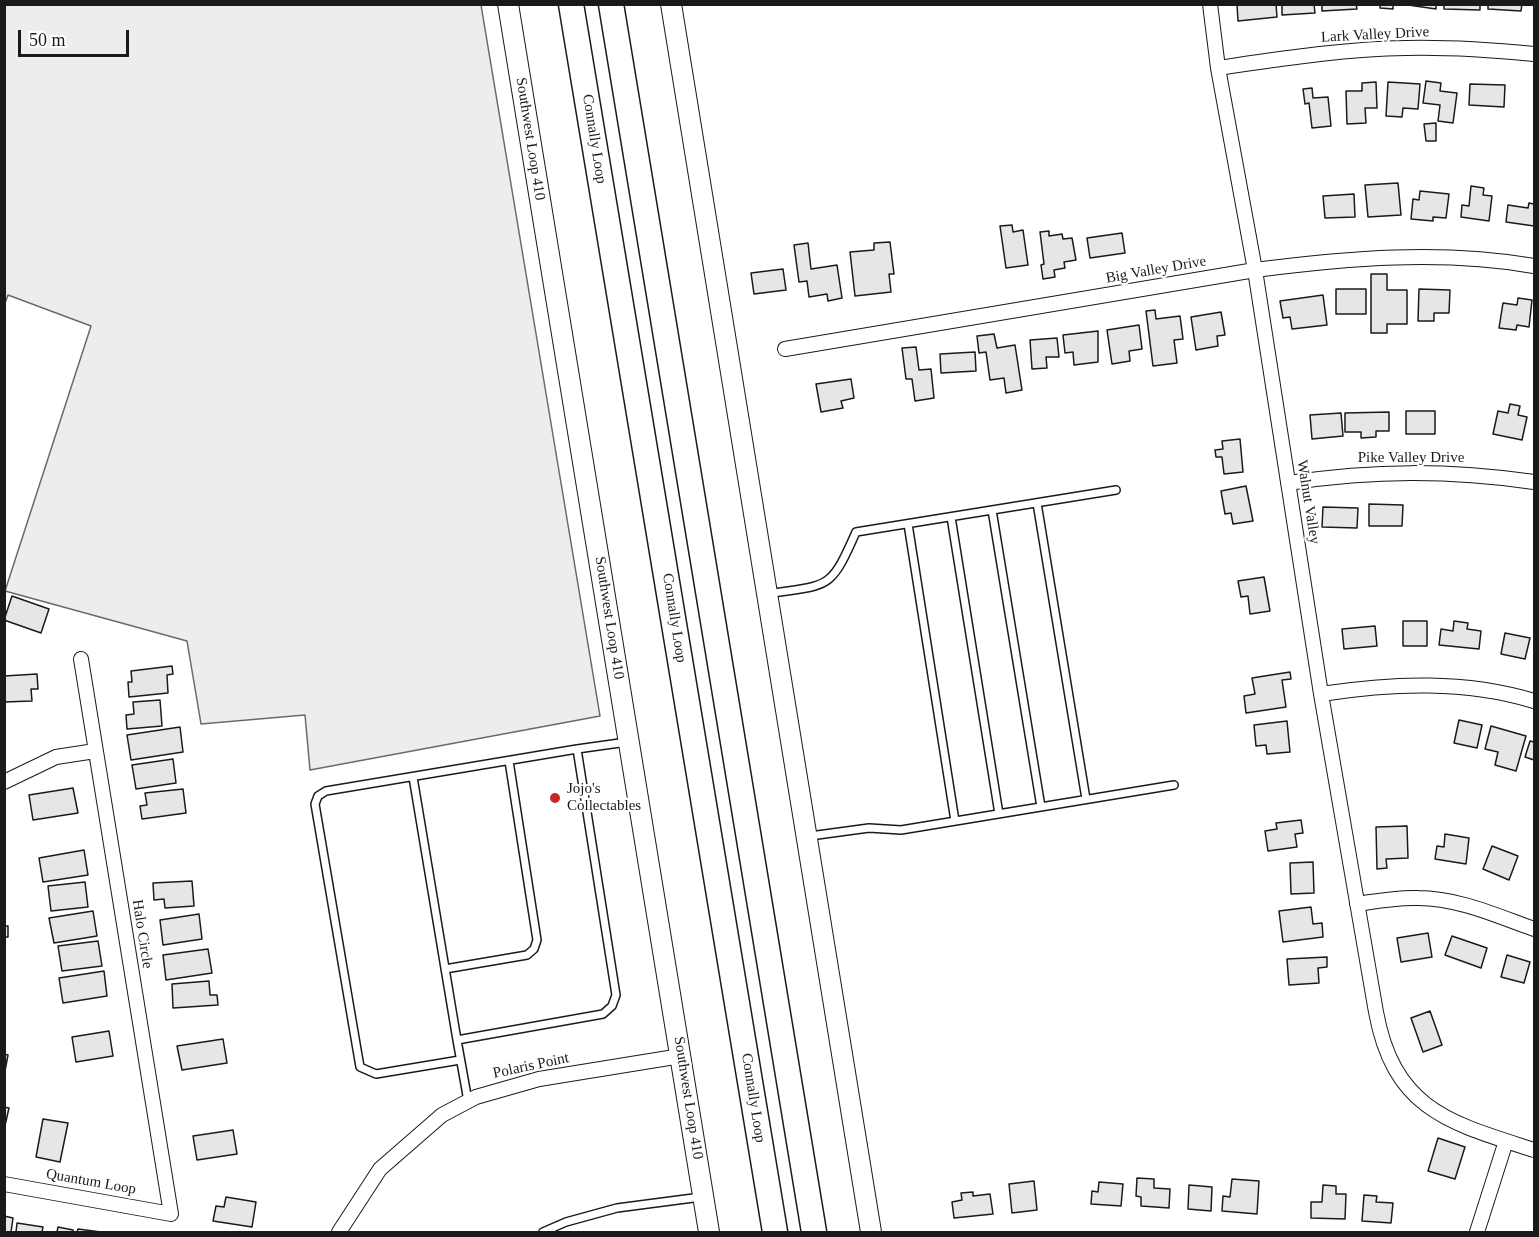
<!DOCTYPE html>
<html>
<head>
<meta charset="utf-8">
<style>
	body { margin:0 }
	#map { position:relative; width:1539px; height:1237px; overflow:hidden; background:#fff; font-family:"Times New Roman",serif }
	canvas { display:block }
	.frame { position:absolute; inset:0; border:6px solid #1a1a1a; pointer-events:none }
	.scale { position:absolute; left:18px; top:30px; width:111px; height:27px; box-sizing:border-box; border:3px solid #1a1a1a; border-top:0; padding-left:8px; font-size:18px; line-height:21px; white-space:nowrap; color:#1a1a1a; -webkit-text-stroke:4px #fff; paint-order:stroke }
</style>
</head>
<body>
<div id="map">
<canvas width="1539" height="1237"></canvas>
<div class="frame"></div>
<div class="scale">50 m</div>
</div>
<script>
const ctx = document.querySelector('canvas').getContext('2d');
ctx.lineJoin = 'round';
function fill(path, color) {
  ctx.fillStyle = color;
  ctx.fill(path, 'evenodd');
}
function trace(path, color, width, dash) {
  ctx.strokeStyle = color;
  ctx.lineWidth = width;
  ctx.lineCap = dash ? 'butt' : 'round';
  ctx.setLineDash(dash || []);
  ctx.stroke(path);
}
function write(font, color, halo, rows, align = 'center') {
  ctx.font = font + ' "Times New Roman",serif';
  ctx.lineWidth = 4.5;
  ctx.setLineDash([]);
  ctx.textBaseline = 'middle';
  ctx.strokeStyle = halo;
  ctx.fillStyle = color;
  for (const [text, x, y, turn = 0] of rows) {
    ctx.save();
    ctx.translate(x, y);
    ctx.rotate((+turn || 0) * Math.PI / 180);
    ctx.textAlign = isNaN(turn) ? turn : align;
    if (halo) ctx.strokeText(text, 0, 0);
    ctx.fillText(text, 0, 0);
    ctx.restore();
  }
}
const green = new Path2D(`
	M5,4L481,5L600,716L310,770L305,715L201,724L187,641L5,591L91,326L8,295L5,303Z`);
const building = new Path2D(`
	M1237,4H1276L1277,17L1238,21Z
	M1282,4H1314L1315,13L1282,15Z
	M1322,4H1356L1357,9L1322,11Z
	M1380,4H1393V9L1380,8Z
	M1401,4H1436V9Z
	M1444,4H1480V10L1444,9Z
	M1488,4H1522L1521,11L1488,9Z
	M1426,81L1441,83L1440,91L1457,93L1453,123L1438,121L1440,105L1423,103Z
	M1376,82L1377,108H1365L1366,123L1347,124L1346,91H1362V83Z
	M1388,82L1420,84L1418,109L1403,108L1402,117L1386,116Z
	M1470,84L1505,85L1504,107L1469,105Z
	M1312,88L1313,98L1328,97L1331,126L1312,128L1309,103L1305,104L1303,89Z
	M1436,123V141H1426L1424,124Z
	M1398,183L1401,215L1368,217L1365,185Z
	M1471,186L1484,188L1483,195L1492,196L1489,221L1461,217L1462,205L1469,206Z
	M1420,191L1449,194L1446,218L1433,217V221L1411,219L1413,199L1419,200Z
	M1354,194L1355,217L1325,218L1323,196Z
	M1529,203L1534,204V226L1506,222L1508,205L1528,208Z
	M1012,225L1013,232L1023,230L1028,265L1006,268L1000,226Z
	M1049,231V236L1062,234L1063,239L1072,238L1076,260L1064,262L1065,268L1054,270L1055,277L1043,279L1041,265L1044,264L1040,232Z
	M1122,233L1125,253L1090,258L1087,238Z
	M890,242L894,274H889L891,292L855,296L850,252L874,250V243Z
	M808,243L811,269L837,265L842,298L828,301L827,294L809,297L807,281L799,282L794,245Z
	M783,269L786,290L754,294L751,273Z
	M1371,274H1387V290H1407V324H1387V333H1371Z
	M1336,289H1366V314H1336Z
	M1419,289L1450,290L1449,313H1434V321H1418Z
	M1323,295L1327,325L1292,329L1290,317L1283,318L1280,301Z
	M1518,298L1532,300L1529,327L1517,325L1516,330L1499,328L1503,303L1517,305Z
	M1155,310L1156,319L1180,316L1183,339L1174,340L1177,363L1153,366L1146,311Z
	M1221,312L1225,335L1217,336L1218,346L1196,350L1191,317Z
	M1139,325L1142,349L1129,351L1130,361L1112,364L1107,330Z
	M1098,331V362L1074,365L1073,352L1065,353L1063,335Z
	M994,334L997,348L1015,345L1022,390L1006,393L1004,378L990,380L986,352L979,353L977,336Z
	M1057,338L1059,357H1046L1047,368L1032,369L1030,340Z
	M916,347L919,370L931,369L934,398L915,401L912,379H906L902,348Z
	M975,352L976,371L941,373L940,354Z
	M851,379L854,398L841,401L843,408L821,412L816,384Z
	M1510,404L1520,406L1518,415L1527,417L1522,440L1493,434L1498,411L1508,413Z
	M1406,411H1435V434H1406Z
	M1389,412V431H1376V437L1361,438V432H1345V413Z
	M1341,413L1343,436L1312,439L1310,415Z
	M1240,439L1243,472L1224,474L1222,457H1216L1215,450L1223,449L1222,441Z
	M1246,486L1253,521L1233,524L1231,513L1225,514L1221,491Z
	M1369,504L1403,505L1402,526H1369Z
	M1323,507L1358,508L1357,528L1322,527Z
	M1264,577L1270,611L1250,614L1248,596L1241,597L1238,581Z
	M12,596L49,609L41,633L4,620Z
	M1403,621H1427V646H1403Z
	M1454,621L1468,623L1467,629L1481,631L1479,649L1439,645L1441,629L1453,631Z
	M1375,626L1377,646L1344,649L1342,629Z
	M1505,633L1530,638L1525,659L1501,654Z
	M172,666L173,674L167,675L168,693L129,697L128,682H132L131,671Z
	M1290,672L1291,679L1282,680L1286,707L1246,713L1244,696L1255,694L1252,678Z
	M37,674L38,689H31L32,701L4,702V676Z
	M160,700L162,726L127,729L126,715L134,714L133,702Z
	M1459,720L1482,725L1477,748L1454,743Z
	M1287,721L1290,752L1267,754L1266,745L1256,746L1254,725Z
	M1491,726L1526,736L1516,771L1495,765L1498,752L1485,749Z
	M180,727L183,752L131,760L127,735Z
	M1530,741L1534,742V760L1525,757Z
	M173,759L176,783L136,789L132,765Z
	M73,788L78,813L33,820L29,795Z
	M183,789L186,813L142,819L140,806L147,805L145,793Z
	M1301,820L1303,833L1295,834L1297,847L1268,851L1265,831L1277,829L1276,823Z
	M1407,826L1408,858L1386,859L1387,868L1377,869L1376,827Z
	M1445,834L1469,838L1466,864L1435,859L1437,846L1444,847Z
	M1492,846L1518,856L1509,880L1483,869Z
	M84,850L88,875L43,882L39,858Z
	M1313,862L1314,893L1291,894L1290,863Z
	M192,881L194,906L165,908L164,899L154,900L153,883Z
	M85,882L88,907L51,911L48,886Z
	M1311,907L1313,924L1322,923L1323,937L1283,942L1279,911Z
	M93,911L97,936L54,943L49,918Z
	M199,914L202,939L163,945L160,920Z
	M4,926H8V937H4Z
	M1428,933L1432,957L1401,962L1397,938Z
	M1452,936L1487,948L1481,968L1445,955Z
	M98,941L102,966L62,971L58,946Z
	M208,949L212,973L166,980L163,955Z
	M1507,955L1530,962L1524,983L1501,977Z
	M1327,957V967L1318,968L1319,983L1289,985L1287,959Z
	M104,971L107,996L63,1003L59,978Z
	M209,981L210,995H217L218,1005L173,1008L172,984Z
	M1430,1011L1442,1045L1423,1052L1411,1018Z
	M109,1031L113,1056L76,1062L72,1037Z
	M223,1039L227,1063L182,1070L177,1046Z
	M4,1054L8,1055L4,1076Z
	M4,1107L9,1108L4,1130Z
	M43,1119L68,1123L60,1162L36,1157Z
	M233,1130L237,1154L197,1160L193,1136Z
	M1438,1138L1465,1147L1455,1179L1428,1171Z
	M1137,1178L1154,1179V1188L1170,1189L1169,1208L1141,1206V1197L1136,1196Z
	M1232,1179L1259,1181L1257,1214L1222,1211L1223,1196L1230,1197Z
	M1034,1181L1037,1210L1012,1213L1009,1184Z
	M1099,1182L1123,1184L1121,1206L1091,1204L1092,1191L1098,1192Z
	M1189,1185L1212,1187L1211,1211L1188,1209Z
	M1323,1185L1336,1186V1194H1346L1345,1219L1311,1218V1202H1322Z
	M973,1192V1196L990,1194L993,1214L954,1218L952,1202L962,1200L961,1193Z
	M1364,1195L1377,1196L1376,1202L1393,1203L1391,1223L1362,1221Z
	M226,1197L256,1202L252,1227L213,1221L216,1206L224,1207Z
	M4,1216L13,1218L11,1232H4Z
	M17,1223L43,1227L42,1232H16Z
	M58,1227L73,1230V1232H57Z
	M78,1229L101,1232H77Z`);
const lane = new Path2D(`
	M1037,503L1086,799
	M992,510L1041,807
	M951,517L999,814
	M908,524L955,821
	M768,594C830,584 830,591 856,532L1116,490
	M413,777L457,1040
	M810,836L869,828L901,830L1174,785
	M445,969L527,955L534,949L537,940L509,761
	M460,1060L376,1074L360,1067L315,804L318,796L326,791L577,749
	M468,1101L457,1040L603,1014L612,1006L616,995L577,749L627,742
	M543,1232L566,1222L617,1208L701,1197`);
const street = new Path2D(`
	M1210,4L1218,68L1255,270L1321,694L1376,1012C1394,1110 1450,1123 1534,1150
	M1218,68C1280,59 1343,49 1406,48C1449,47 1492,50 1534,54
	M785,349L1255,270C1348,258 1441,250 1534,266
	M1288,483C1375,470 1448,470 1534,482
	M1321,694C1393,683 1465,680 1534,701
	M4,782L56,757L95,751
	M1357,904C1377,901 1397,897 1418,898C1458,898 1497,916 1534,929
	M4,1184L171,1214L81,659
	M339,1232L380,1169L442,1115L476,1097L539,1079L681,1056
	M1477,1232L1506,1141`);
const secondary = new Path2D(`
	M508,4L709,1232
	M671,4L871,1232`);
const highway = new Path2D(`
	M571,4L775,1232
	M611,4L814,1232`);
const markers = [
	[555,798,6,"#c62828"]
];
const streetNames = [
	["Lark Valley Drive",1375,35,-3],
	["Southwest Loop 410",530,139,81],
	["Connally Loop",594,139,81],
	["Big Valley Drive",1156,270,-10],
	["Pike Valley Drive",1411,458],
	["Walnut Valley",1308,502,81],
	["Southwest Loop 410",609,618,81],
	["Connally Loop",674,618,81],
	["Halo Circle",142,934,81],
	["Polaris Point",531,1066,-12],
	["Southwest Loop 410",688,1098,81],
	["Connally Loop",753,1098,81],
	["Quantum Loop",91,1182,10]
];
const poiNames = [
	["Jojo's",567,789],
	["Collectables",567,806]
];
fill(green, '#ededed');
trace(green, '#6a6a6a', 1.5);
fill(building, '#e6e6e6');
trace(building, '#1a1a1a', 1.5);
trace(lane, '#1a1a1a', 10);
trace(street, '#1a1a1a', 16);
trace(secondary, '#1a1a1a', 22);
trace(highway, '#1a1a1a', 27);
trace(lane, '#fff', 7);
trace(street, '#fff', 14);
trace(secondary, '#fff', 20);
trace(highway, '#fff', 24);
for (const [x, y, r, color] of markers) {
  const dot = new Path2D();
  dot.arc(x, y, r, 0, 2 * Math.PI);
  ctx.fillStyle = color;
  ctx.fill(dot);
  trace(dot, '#fff', 2);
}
write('15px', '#1a1a1a', '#fff', streetNames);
write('15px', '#1a1a1a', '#fff', poiNames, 'left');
</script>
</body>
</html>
